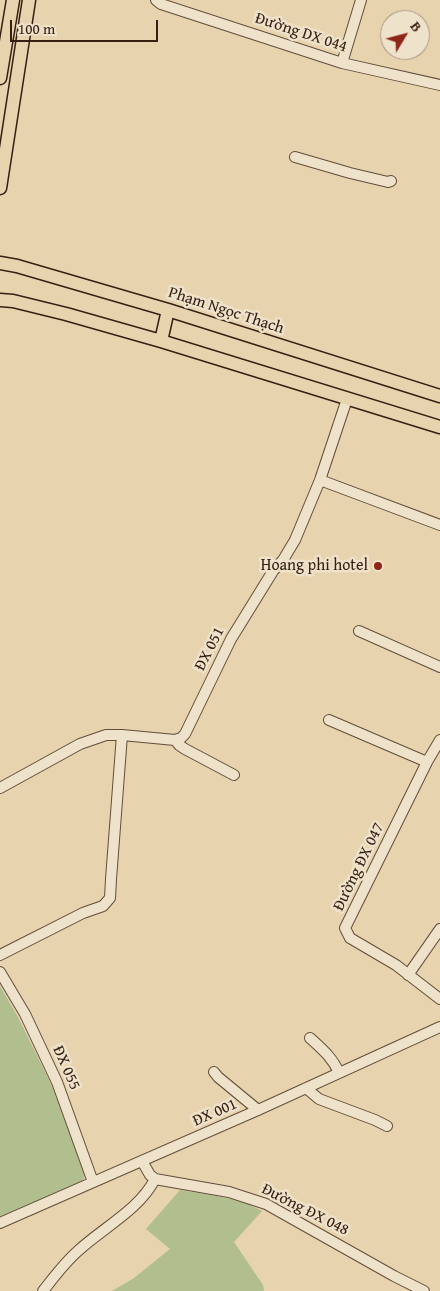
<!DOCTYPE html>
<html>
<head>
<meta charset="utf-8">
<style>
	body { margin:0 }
	#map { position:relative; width:440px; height:1291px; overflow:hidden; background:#e7d3ae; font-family:"Gentium Book Plus",serif }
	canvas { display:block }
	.north { position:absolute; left:380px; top:10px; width:50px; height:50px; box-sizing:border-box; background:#efe2ca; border:1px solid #a59481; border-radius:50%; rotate:53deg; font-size:14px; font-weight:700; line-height:20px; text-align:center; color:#352013 }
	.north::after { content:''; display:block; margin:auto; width:18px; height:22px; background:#8f2418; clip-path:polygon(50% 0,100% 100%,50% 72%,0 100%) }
	.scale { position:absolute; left:10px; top:20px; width:148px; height:22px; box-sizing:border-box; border:2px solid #352013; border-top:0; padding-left:6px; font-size:15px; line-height:18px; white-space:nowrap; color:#352013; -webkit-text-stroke:4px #efe2ca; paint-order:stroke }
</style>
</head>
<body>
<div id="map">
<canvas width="440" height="1291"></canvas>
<div class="north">B</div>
<div class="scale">100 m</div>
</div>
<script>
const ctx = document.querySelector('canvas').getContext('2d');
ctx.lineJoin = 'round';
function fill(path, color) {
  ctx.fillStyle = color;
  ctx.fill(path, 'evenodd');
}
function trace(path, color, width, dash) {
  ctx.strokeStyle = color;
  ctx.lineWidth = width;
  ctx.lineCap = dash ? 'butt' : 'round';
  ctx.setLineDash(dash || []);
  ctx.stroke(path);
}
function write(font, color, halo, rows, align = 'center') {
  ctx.font = font + ' "Gentium Book Plus",serif';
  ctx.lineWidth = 5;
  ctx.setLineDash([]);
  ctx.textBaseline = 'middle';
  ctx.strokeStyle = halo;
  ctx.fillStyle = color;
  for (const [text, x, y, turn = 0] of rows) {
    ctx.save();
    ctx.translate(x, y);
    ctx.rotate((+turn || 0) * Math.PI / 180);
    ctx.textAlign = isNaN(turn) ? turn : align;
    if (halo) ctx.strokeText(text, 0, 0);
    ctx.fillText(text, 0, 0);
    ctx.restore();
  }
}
const green = new Path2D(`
	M0,986L18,1017L51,1084L86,1172L84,1178L80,1184L0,1219Z
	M180,1190C207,1195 237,1197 262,1211L234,1242L263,1285L264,1291H112L134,1278L170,1249L146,1229Z`);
const minor = new Path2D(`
	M156,0L161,4L342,63L440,85
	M342,63L361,0
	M295,157L350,173L388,182L391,181
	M320,480L440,525
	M359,631L440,667
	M329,720L427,762
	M175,740L179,745L185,749L234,775
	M440,740L427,762L345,928L350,938L396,965L440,999
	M0,788L80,744L106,735H122L175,740L181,738L185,734L231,639L273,571L283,560L295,540L320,480L347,399
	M0,955L83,913L103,906L110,898L111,879L122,735
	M0,972L25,1014L57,1082L93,1182
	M408,975L440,929
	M310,1038C322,1049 333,1058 339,1073
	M214,1072L218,1077L258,1110
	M306,1088L319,1099L375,1120L387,1126
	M142,1161L150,1175L155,1179L229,1192L266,1204L394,1276L424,1291
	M0,1223L258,1110L440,1027
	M43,1291C54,1277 65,1262 79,1250C104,1227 139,1210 155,1179`);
const major = new Path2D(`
	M0,78L13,0
	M0,188L29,0
	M0,263L17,266L168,310L440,396
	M0,300L13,301L66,314L161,341L440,427
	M161,341L168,310`);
const markers = [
	[378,566,5,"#8f2418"]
];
const streetNames = [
	["Đường DX 044",301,33,18],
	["Phạm Ngọc Thạch",226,311,18],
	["ĐX 051",210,649,-63],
	["Đường ĐX 047",359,867,-64],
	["ĐX 055",66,1068,66],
	["ĐX 001",215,1113,-24],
	["Đường ĐX 048",305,1210,27]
];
const poiNames = [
	["Hoang phi hotel",368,566]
];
fill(green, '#b1be8e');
trace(minor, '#624d3a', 12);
trace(major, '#352013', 15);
trace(minor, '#efe2ca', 10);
trace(major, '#e7d3ae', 12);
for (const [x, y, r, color] of markers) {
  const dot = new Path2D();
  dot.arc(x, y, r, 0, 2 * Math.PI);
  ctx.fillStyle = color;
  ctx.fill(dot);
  trace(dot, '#efe2ca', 2);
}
write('16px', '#352013', '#efe2ca', streetNames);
write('16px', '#352013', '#efe2ca', poiNames, 'right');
</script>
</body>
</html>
